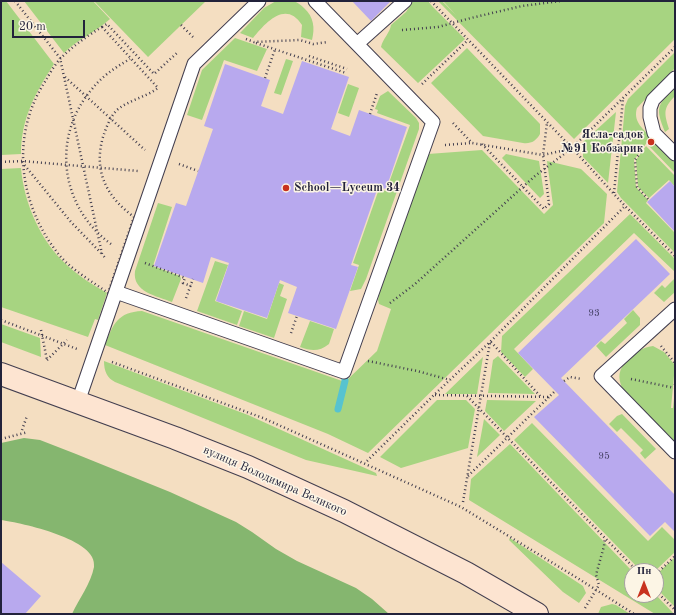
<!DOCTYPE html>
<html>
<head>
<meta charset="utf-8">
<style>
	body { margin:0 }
	#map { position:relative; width:676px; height:615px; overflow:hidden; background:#f4dec1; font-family:"Old Standard TT",serif }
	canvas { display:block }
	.frame { position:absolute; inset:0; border:2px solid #22223b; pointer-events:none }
	.north { position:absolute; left:624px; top:563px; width:40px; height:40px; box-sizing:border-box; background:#fcf5e5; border:1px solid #a5a1a1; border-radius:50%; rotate:0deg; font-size:11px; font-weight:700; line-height:16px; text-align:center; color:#22223b }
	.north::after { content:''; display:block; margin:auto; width:14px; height:18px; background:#c8321e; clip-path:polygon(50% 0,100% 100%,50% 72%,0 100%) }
	.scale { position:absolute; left:12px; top:20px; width:73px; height:18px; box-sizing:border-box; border:2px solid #22223b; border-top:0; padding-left:5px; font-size:12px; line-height:14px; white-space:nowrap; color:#22223b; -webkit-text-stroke:3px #fcf5e5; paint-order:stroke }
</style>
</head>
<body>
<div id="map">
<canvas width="676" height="615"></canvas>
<div class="frame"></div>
<div class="north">Пн</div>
<div class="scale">20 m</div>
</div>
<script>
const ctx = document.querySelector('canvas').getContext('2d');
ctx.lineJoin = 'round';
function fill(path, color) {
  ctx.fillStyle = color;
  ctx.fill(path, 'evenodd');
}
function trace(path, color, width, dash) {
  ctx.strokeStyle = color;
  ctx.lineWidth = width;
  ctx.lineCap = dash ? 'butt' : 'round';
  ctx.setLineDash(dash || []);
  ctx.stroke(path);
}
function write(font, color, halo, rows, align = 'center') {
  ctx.font = font + ' "Old Standard TT",serif';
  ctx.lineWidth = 3;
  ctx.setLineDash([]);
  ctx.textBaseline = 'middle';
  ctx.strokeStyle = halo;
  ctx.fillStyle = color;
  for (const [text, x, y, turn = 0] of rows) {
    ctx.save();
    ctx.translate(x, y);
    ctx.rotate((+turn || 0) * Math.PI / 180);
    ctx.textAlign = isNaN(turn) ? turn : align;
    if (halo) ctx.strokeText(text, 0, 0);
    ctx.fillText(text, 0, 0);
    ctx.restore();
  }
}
const green = new Path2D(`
	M1,1H6L54,64C35,93 21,119 21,154L1,155Z
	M24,1H93L110,19C96,32 78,39 64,53Z
	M94,1H206L148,57Z
	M276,1C281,1 288,0 293,1C297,2 301,5 304,8C314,17 315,28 312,40L301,37L302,25C286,0 266,22 253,38L240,33L264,8Z
	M413,1H428L432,6L465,39L418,83L381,47C383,38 390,33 391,25L406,12Z
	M438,1H442L456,15L443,1H675V39L574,139Z
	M235,38L267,49L257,71L224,60L202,120L187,115L202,70Z
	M467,48L540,124V134C536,141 531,144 523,143L483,136L431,83Z
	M675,52V68L637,108C633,121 642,128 651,137L634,160L636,187L648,200L646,203L675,233V253L621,198L617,192L625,106L628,99Z
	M286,59L293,61L281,95L274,93Z
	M348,84L359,88L349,117L338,113Z
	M675,87V96C663,108 664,113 669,129L665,132C655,107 657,106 675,87Z
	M388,91L416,118L419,123V129L366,279L361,289L350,291L359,265L353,263L379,189L386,191L410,125L377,113L378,110L375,109L380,96Z
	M616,112L608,183L583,157V142Z
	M655,141L675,162V173L649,146Z
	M646,146L675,176V187L669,180L649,198L638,187L636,160Z
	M482,150L544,214L553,205L547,161L581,169L607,194L604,223L368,453L328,434L105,345C113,324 118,312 142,311L345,382L377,351L391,309L379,304L378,300L380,290L428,154Z
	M506,154L539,161L544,194L540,198L502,158Z
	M21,168C24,204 41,242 68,266C80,277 93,285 107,293L98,320L95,319L88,337L1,307V169Z
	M158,203L172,207L153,266L180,276L181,279L172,302C157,296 132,292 135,271Z
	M630,214L675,259V272L634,233L514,349L533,369L525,377L501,352L502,336Z
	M215,261L228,265L215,301L242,311L237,325L197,311Z
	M675,278V292L664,302L654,293L662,285L665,288Z
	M279,283L284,285L280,296L287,299L274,338L239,326L244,311L267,319Z
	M633,310L640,318V325L606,357L596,346L601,341L605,344L627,323L624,319Z
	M310,321L334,329L329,344C319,352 311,351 300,347Z
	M1,324L40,338L41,357L1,342Z
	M653,346L664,352L675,365L671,408H673L675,388V440L673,441L623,390C617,377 618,369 629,359C638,351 641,348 653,346Z
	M498,356L535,394L488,393L493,360Z
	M483,357L477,394H445Z
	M104,361L248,415L376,473L377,476L306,460L115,382C107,378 104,371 104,361Z
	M437,400H466L475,409L468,448L401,468L380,457Z
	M487,400L536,401L504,431L485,411Z
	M622,414L656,449L645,459L640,453L643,450L621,428L617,432L609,424L617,416Z
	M484,419L500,435L477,457Z
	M532,423L648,541L662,527L675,540V552L655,571H641L514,440Z
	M510,444L632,571V595H656L674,614H655L469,500L471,479Z
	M510,538L583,586L586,593L579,603L563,592L509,540Z
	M675,557V607L656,588V575Z
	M612,604L616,605L630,614H598L601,607Z`);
const forest = new Path2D(`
	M24,438L40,440L76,454L170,492L236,522L252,532L276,549L297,561L356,588L372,599L389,614H72C79,599 91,583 94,567C99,539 21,523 1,520V443Z`);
const stream = new Path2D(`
	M338,409L345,381L344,372`);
const building = new Path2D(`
	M352,1H391L371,21Z
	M302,61L349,77L331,129L350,136L359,110L407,127L386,189L378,187L351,265L358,267L336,329L288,313L297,287L280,280L267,318L216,301L229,263L211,257L203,283L154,266L176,203L186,206L213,129L204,126L225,64L270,80L261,106L283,114Z
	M670,181L675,187V232L647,202Z
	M636,239L670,274L561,378L675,495V532L665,522L650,536L534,417L559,395L518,353Z
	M1,562L41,596L25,614H1Z`);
const path = new Path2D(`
	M15,1L60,58L102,254L106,259
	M431,1L572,148
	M181,25L193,37
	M102,27L158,88C146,97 129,100 117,110C110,117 106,128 103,137C93,172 107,197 134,217L108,293C92,281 73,271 60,256C19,206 9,136 46,80C50,73 55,64 61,58C73,46 87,36 102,27Z
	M102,27L107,24L154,74L178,52
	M402,30L438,27L471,18L522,6L560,1
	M246,39L254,42L300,40L313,44L328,42
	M256,43L346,73
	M675,47L572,148L625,206L675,256
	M309,56L347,69
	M65,77L145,150
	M265,78L275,49
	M422,84L468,40
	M370,114L377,93
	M453,123L472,143L543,155L570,149
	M482,144L544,209L549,204L543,155L547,123
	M445,145L471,143
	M643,149L635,160L637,187L649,200
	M1,162L22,161L138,171
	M22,162L71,222L101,253
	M179,164L198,171
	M614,193L623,99
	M111,244C60,207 51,137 92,89C102,76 116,67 130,59
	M145,263L185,278L183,283L191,286
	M186,298L193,279
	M390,303L415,284L535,176L572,148
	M1,320L77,349
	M41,330L47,360
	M291,333L297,316
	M491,342L541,397
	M661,346L675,363
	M47,360L67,340
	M368,361L417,371L450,380
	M112,362L263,418L461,507L579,579L634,614
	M631,379L675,388V381
	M564,381L570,377L582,379
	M435,395L549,397L555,391
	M467,396L637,571
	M22,430L27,416
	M1,439L28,432
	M367,461L434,395L490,342L625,206
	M468,476L549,397
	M463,502L490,342
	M656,574L675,556
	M656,591L675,610
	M585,608L599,585L596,575L604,546L605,538`);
const service = new Path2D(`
	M357,44L405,1
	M675,78L653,100L650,108V117L654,133L675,154
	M116,292L344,372L433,122L315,1
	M675,309L601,376L675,452
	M78,402L194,64L259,1`);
const secondary = new Path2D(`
	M1,374L175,438L248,467L344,511L466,573L537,614`);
const markers = [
	[651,142,4,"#c8321e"],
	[286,188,4,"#c8321e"]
];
const numberNames = [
	["93",594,313],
	["95",604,456]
];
const poiNames = [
	["Ясла-садок",643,135],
	["№91 Кобзарик",643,149],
	["School—Lyceum 34",294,188,"left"]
];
const streetNames = [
	["вулиця Володимира Великого",275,481,24]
];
fill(green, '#a7d481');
fill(forest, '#85b66f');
trace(stream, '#57c3d0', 7);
fill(building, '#b8a9ee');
trace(service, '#423e4f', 15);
trace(secondary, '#423e4f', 24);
trace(path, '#423e4f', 2.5, [1, 3]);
trace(service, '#fff', 13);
trace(secondary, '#fde4d1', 22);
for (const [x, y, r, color] of markers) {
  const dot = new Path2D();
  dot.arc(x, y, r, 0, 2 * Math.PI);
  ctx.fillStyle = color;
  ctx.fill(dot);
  trace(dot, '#fcf5e5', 1.5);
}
write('10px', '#484468', null, numberNames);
write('bold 12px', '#22223b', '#fcf5e5', poiNames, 'right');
write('12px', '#22223b', '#fcf5e5', streetNames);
</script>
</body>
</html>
